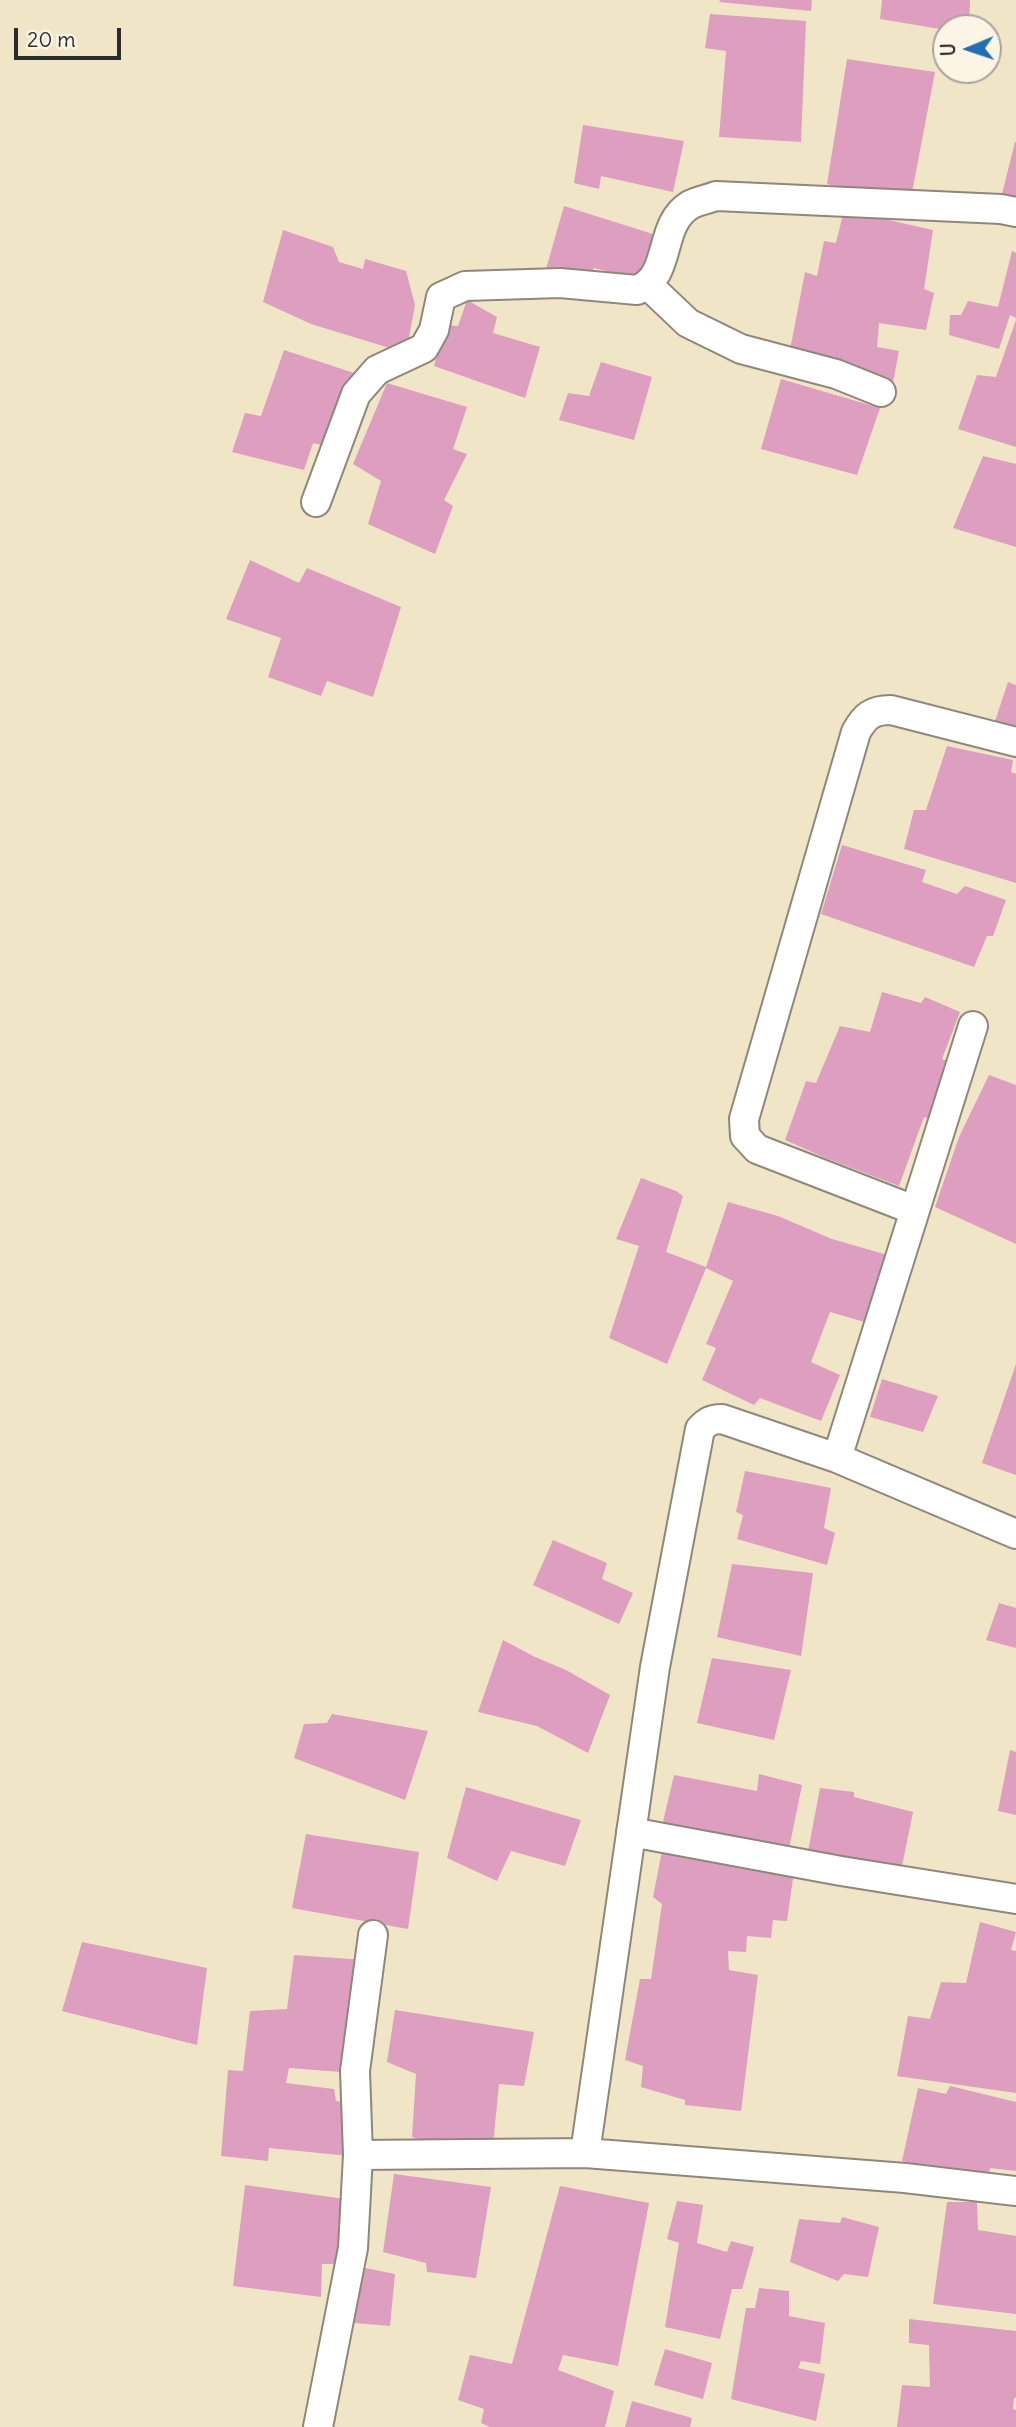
<!DOCTYPE html>
<html>
<head>
<meta charset="utf-8">
<style>
	body { margin:0 }
	#map { position:relative; width:1016px; height:2427px; overflow:hidden; background:#f1e5c8; font-family:Delius,sans-serif }
	canvas { display:block }
	.north { position:absolute; left:932px; top:14px; width:70px; height:70px; box-sizing:border-box; background:#fcf5e5; border:2px solid #a8a49b; border-radius:50%; rotate:268deg; font-size:19px; font-weight:700; line-height:28px; text-align:center; color:#2b2b2b }
	.north::after { content:''; display:block; margin:auto; width:24px; height:32px; background:#1f6fb2; clip-path:polygon(50% 0,100% 100%,50% 72%,0 100%) }
	.scale { position:absolute; left:14px; top:28px; width:107px; height:32px; box-sizing:border-box; border:4px solid #2b2b2b; border-top:0; padding-left:9px; font-size:21px; line-height:24px; white-space:nowrap; color:#2b2b2b; -webkit-text-stroke:5px #fcf5e5; paint-order:stroke }
</style>
</head>
<body>
<div id="map">
<canvas width="1016" height="2427"></canvas>
<div class="north">U</div>
<div class="scale">20 m</div>
</div>
<script>
const ctx = document.querySelector('canvas').getContext('2d');
ctx.lineJoin = 'round';
function fill(path, color) {
  ctx.fillStyle = color;
  ctx.fill(path, 'evenodd');
}
function trace(path, color, width, dash) {
  ctx.strokeStyle = color;
  ctx.lineWidth = width;
  ctx.lineCap = dash ? 'butt' : 'round';
  ctx.setLineDash(dash || []);
  ctx.stroke(path);
}
const building = new Path2D(`
	M720,0H812L811,11L719,2Z
	M882,0H970L969,28H946V30L880,19Z
	M710,14L806,21L801,142L719,137L726,51L705,48Z
	M847,59L935,72L910,203L827,184Z
	M583,125L684,141L673,192L601,176L599,189L574,183Z
	M1015,142H1016V202L1001,198Z
	M564,206L656,235L644,280L594,268L585,282L546,269Z
	M844,210L933,230L924,289L934,293L926,330L879,323L877,347L899,351L893,382L813,362L790,350L805,272L817,276L824,241L836,243Z
	M283,230L333,247L339,262L363,269L365,259L406,271L415,305L406,353L311,324L263,302Z
	M1012,251L1016,253V318L1010,315L999,349L949,335L950,315H961L968,301L998,307Z
	M467,300L497,317L493,333L540,347L525,398L434,366L445,325L458,326Z
	M1016,320V447L958,429L977,375L996,377Z
	M284,350L357,374L336,448L313,443L304,470L232,452L245,413L261,416Z
	M601,362L652,377L634,440L559,420L568,393L589,396Z
	M781,379L880,408L857,475L761,449Z
	M387,383L467,407L453,449L467,454L444,500L453,506L435,554L368,524L381,481L353,464Z
	M983,456L1016,464V547L953,528Z
	M250,560L299,583L307,568L401,607L373,697L327,681L321,696L268,677L281,638L226,619Z
	M1008,682L1016,685V732L994,724Z
	M947,746L1013,760L1011,772L1016,774V883L904,849L914,810H926Z
	M842,845L926,870L922,882L957,894L965,886L1006,900L993,936H987L974,967L821,914Z
	M882,992L921,1003L925,997L960,1012L942,1059L953,1063L932,1119L924,1117L899,1186L823,1157L785,1140L806,1081L816,1083L840,1026L870,1032Z
	M989,1075L1016,1085V1244L935,1207L959,1137Z
	M641,1178L676,1191L683,1196L666,1252L706,1267L728,1202L778,1216L832,1239L891,1256L868,1323L830,1312L811,1362L840,1375L821,1421L760,1398L754,1405L702,1380L716,1348L706,1344L733,1281L706,1268L667,1364L609,1338L639,1246L616,1239Z
	M1016,1364V1475L982,1463Z
	M882,1379L938,1396L923,1432L870,1417Z
	M745,1471L831,1488L824,1528L835,1533L827,1565L737,1539L743,1515L736,1512Z
	M553,1540L607,1563L602,1579L633,1593L619,1624L533,1585Z
	M732,1564L813,1573L801,1656L717,1637Z
	M999,1603L1016,1608V1648L986,1640Z
	M503,1640L535,1657L566,1670L610,1695L588,1753L537,1726L478,1712Z
	M712,1658L791,1670L774,1740L697,1723Z
	M332,1714L428,1731L405,1800L294,1758L304,1724L327,1723Z
	M1010,1750L1016,1752V1815L998,1811Z
	M759,1774L802,1785L788,1854L662,1826L674,1775L757,1791Z
	M466,1787L581,1820L565,1866L511,1851L497,1881L447,1858Z
	M820,1788L854,1792V1797L913,1812L900,1876L806,1862Z
	M306,1834L419,1852L408,1929L292,1908Z
	M662,1851L752,1867L793,1878L787,1921L773,1920L771,1938L747,1936L746,1952L728,1951L729,1970L758,1975L741,2111L685,2105V2100L641,2087L643,2066L625,2060L640,1979H651L662,1904L653,1897Z
	M980,1922L1016,1932L1011,1950L1016,1951V2093L897,2076L908,2016L930,2019L941,1982L966,1983Z
	M82,1942L207,1968L197,2045L62,2011Z
	M294,1955L365,1960L354,2073L289,2068L286,2083L334,2089L336,2101L353,2104L349,2156L269,2148L268,2161L221,2156L228,2070L243,2071L250,2011L287,2009Z
	M395,2010L534,2032L524,2086L499,2084L493,2145L451,2140L446,2147L412,2137L416,2074L387,2062Z
	M950,2086L1016,2102V2171L990,2168L987,2181L902,2161L918,2088L946,2094Z
	M394,2174L491,2187L476,2278L427,2272L426,2263L383,2252Z
	M245,2185L345,2199L341,2264H322L321,2297L233,2286Z
	M560,2186L649,2203L618,2366L563,2355L558,2370L614,2391L605,2427H490L481,2423L484,2409L458,2400L470,2355L512,2364Z
	M677,2201L703,2205L697,2243L727,2252L731,2241L754,2247L742,2289H732L720,2339L665,2327L679,2243L667,2239Z
	M947,2202H977L978,2230L1016,2236V2314L933,2304Z
	M842,2217L879,2227L868,2277L844,2274L838,2281L790,2262L799,2219L840,2223Z
	M356,2266L395,2274L390,2326L343,2322Z
	M759,2288L789,2291V2316L825,2323L820,2364L801,2361L798,2368L825,2374L816,2421L731,2399L746,2308H755Z
	M909,2319L1016,2331V2398H1014L1013,2409L1016,2410V2427H897L902,2385L930,2387L929,2345L909,2343Z
	M665,2349L712,2363L703,2399L654,2385Z
	M632,2401L692,2418L690,2427H625Z`);
const street = new Path2D(`
	M648,285L688,323L741,349L836,374L881,392
	M316,502L356,394L377,370L424,348L434,330L441,297L465,286L560,283L637,290C673,276 657,225 690,205C697,201 708,199 716,196L1001,209L1016,212
	M914,1210L757,1149L745,1136L744,1119L856,732C865,716 872,710 891,710L1016,742
	M837,1458L973,1026
	M631,1832L841,1871L1016,1899
	M373,1935L355,2071L358,2155L585,2153L655,1667L700,1429C707,1422 711,1419 722,1419L837,1458L1016,1534
	M585,2153L905,2178L1016,2191
	M318,2427L353,2248L358,2155`);
fill(building, '#de9ebf');
trace(street, '#8e887a', 32);
trace(street, '#fff', 28);
</script>
</body>
</html>
